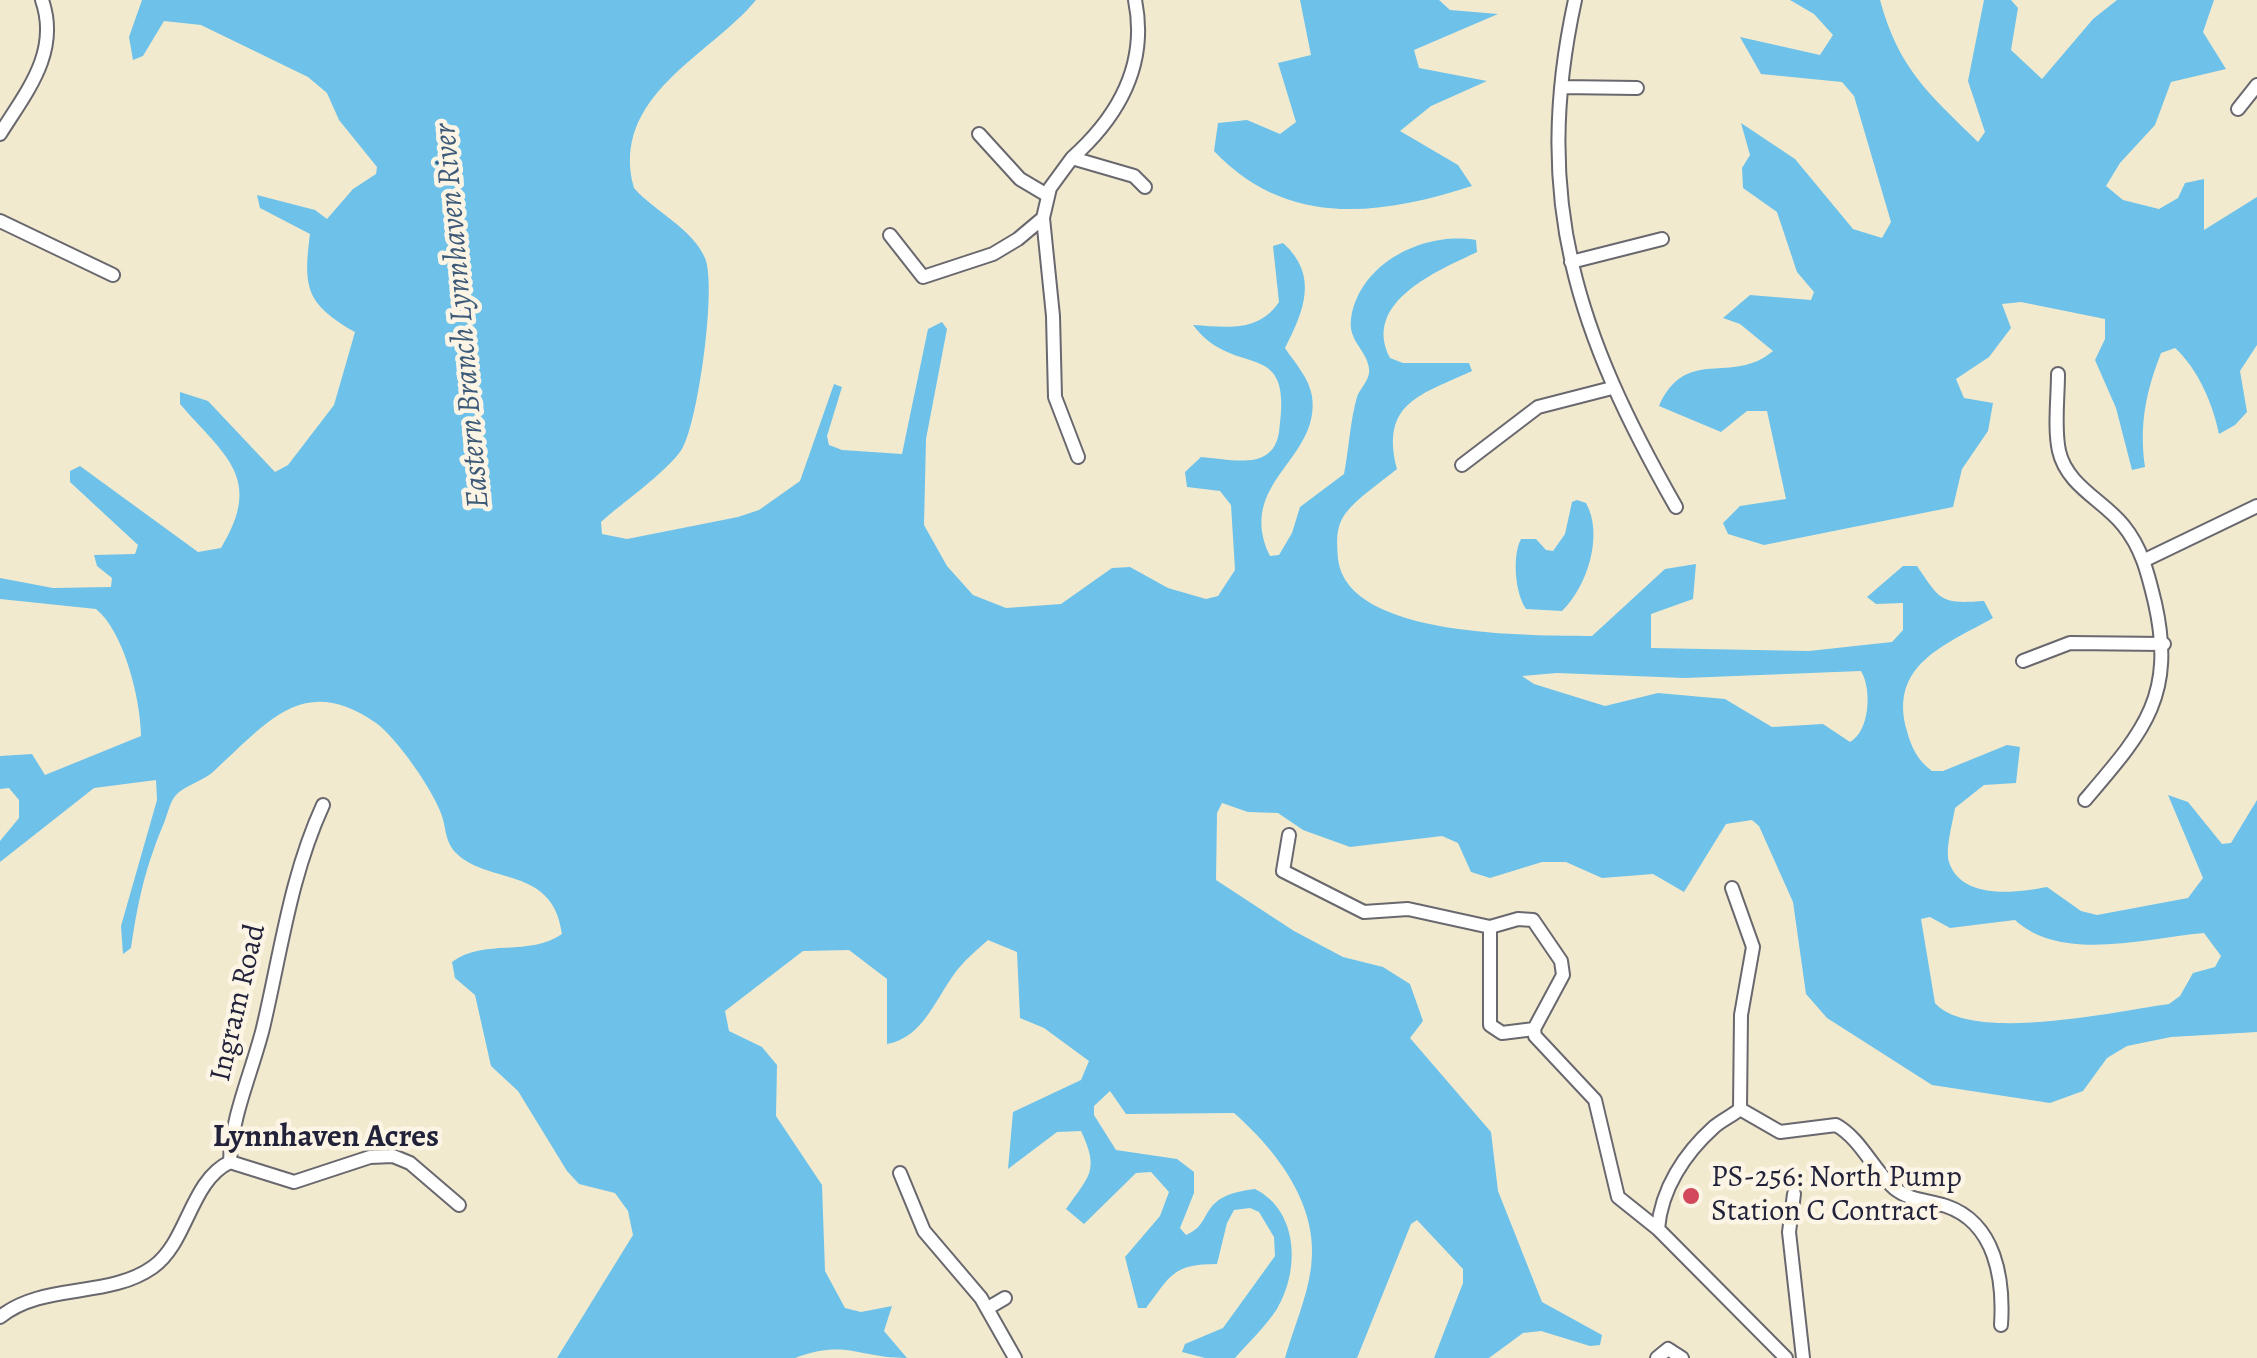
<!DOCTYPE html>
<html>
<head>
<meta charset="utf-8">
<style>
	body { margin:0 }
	canvas { display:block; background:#f1eacf }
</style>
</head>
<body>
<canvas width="2257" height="1358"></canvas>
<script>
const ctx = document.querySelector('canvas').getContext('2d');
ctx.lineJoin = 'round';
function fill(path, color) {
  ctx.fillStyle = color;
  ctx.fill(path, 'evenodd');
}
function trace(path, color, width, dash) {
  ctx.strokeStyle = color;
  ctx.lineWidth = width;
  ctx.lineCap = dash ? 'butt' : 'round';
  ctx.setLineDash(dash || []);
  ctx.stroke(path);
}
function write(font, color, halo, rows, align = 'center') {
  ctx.font = font + ' Alegreya,serif';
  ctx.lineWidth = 9;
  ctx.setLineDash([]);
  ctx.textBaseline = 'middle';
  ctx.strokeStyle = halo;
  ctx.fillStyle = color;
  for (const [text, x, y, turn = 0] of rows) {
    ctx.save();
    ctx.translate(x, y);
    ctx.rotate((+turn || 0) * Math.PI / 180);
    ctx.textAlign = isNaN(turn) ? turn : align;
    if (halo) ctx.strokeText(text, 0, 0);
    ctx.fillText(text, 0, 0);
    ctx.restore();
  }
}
const water = new Path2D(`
	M142,0H756C711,55 609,96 634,188C655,212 692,228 705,258C717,286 698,423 682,449C667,472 623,502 601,522L602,534L627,539L738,517L759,510L800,481L834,384L842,387L827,436L829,445L842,450L902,454L928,329L942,322L947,329L926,439L924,525L947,566L973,595L1006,608L1061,604L1112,568L1130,567L1168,588L1206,599L1218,596L1235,570L1231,505L1220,491L1187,487L1185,472L1201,457C1231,459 1273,472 1279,432C1294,333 1236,382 1193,325C1227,327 1258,333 1279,302L1273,246L1283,243C1319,275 1304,311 1285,348C1295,363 1309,378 1312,396C1321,460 1235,482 1270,556L1279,555L1292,533L1300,507L1344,474C1349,449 1350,421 1357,397C1360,388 1371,379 1369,368C1366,349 1348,341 1351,319C1359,263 1424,231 1476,240L1477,252C1440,270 1361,301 1390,358L1403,363H1469L1472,371C1421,395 1380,402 1397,469C1380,483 1358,497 1345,514C1335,528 1337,543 1338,559C1347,639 1533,635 1592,636L1665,569L1696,564L1693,599L1651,614V648L1809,651L1892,642L1903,630V603L1876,604L1867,597L1903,566H1917C1941,601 1940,604 1984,601L1993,618C1945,645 1888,665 1907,731C1911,747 1918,761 1932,771H1943L2007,745L2020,747L2016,783L1984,785L1955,808C1953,822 1945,848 1949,862C1961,900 2017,893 2047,887L2081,911L2097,915L2188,898L2203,878L2168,795L2188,802L2222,844L2231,843L2257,800V1032L2171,1037L2127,1046L2107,1058L2083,1091L2050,1103L1932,1085L1827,1018L1806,994L1793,902L1759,826L1752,820L1726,824L1684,892L1653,874L1602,878L1566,862H1542L1490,878L1471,872L1458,843L1442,836L1350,847L1303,830L1278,813L1248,812L1222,803L1217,813L1216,880L1294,931L1343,957L1383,967L1410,984L1423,1021L1410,1038L1491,1132L1498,1191L1542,1302L1602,1335L1600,1345L1590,1346L1541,1331L1523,1333L1489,1358H1434L1463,1283V1269L1417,1220L1411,1224L1357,1358H1285C1293,1329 1307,1298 1311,1268C1320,1206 1277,1151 1234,1113L1126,1114L1110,1091L1094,1106V1115L1116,1150L1177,1159L1194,1172V1193L1180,1228L1186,1235C1216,1223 1195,1196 1255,1189C1299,1211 1300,1271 1277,1309C1266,1326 1249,1342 1235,1358H1205L1182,1352L1185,1344L1223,1328L1275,1256L1274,1237L1259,1212L1250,1208L1234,1210L1227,1223L1217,1264C1173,1264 1171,1275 1146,1308H1138L1125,1257L1160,1216L1169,1192L1151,1172L1136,1173L1084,1224L1066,1209C1089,1176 1100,1171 1081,1131L1057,1132L1008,1169L1013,1112L1081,1080L1089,1061L1044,1028L1020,1018L1017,952L988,940C978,949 967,958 958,969C937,995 924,1038 887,1044V979L849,950L803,951L725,1011L729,1031L762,1047L777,1065L776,1116L822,1185L825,1271L845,1308L861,1312L892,1306L884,1331L907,1358C858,1358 846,1339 795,1358H557L633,1235L628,1211L615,1193L579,1184L567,1171L518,1091L491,1066L475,995L455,978L452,962C484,938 530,957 562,934C553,864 486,886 454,851C445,840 446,828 442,816C434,791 396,737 376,723C303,672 267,723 214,771C204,781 185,785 176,795C170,801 167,816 164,823C145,868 138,901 131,948L123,954L121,926L157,800L156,780L94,788L0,862V841L19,818V800L9,788L0,789V756L32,754L45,775L141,736C141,701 124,631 96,609L0,599V578L53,588L111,587L112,578L97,566L94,555L135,554L138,545L70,482V471L80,466L198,552L221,548C264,478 225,456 180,404V392L208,401L275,472L288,465L334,405L355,332C306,304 303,288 310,234L260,208L257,195L315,210L327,219L353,189L376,174L377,167L339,120L327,93L308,77L201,25L164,21L143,56L133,60L129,37ZM1861,671C1872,689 1870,731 1850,742L1823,724L1772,727L1725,699L1658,693L1605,706L1534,684L1522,676L1557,673L1685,678ZM1930,917L1950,928L2015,920C2062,963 2145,938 2204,933L2221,956L2215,967L2193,973L2180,996L2169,1004C2117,1011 1971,1044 1935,1003L1921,919Z
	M1300,0H1439L1450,10L1498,14L1414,50L1419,68L1487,81L1431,106L1400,131L1458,165L1472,186C1379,216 1287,228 1214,151L1218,123L1247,120L1280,134L1296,122L1278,63L1311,55Z
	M1790,0H1880C1899,69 1928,93 1978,142L1985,132L1968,81L1984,0H2011L2018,8L2011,50L2042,79L2093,19L2117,0H2214L2203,32L2226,69L2171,82L2155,125L2120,163L2106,186L2123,200L2159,209L2178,198L2185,183L2204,179V230L2257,197V345L2240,371L2247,412L2235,425L2219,434C2213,404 2198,369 2175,348L2161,353C2146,392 2139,424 2145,467L2132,470L2116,408L2095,360L2105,339V319L2021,302L2002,304L2011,328L1989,357L1956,379L1964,398L1993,403L1988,431L1962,469L1953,507L1764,545L1728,534L1723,523L1740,506L1786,499L1767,411H1747L1721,432L1659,406C1686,345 1732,386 1773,351L1740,324L1723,318L1750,295L1811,300L1814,292L1797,272L1777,212L1743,188L1742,168L1750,155L1741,123L1795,159L1853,229L1882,238L1891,222L1854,96L1842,82L1761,74L1740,37L1820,55L1833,35L1814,14Z
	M1577,500L1586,503C1604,535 1587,587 1562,611L1526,609C1515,593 1512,556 1521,539H1536L1546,550L1553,551L1565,534L1572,502Z`);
const minor = new Path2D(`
	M1575,0C1531,201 1578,335 1676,507
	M1561,87L1637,88
	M2238,109L2257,85
	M0,134C27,91 60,52 42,0
	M979,134L1020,179L1047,195
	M1072,158C1119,116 1148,64 1135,0
	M1043,218L1053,316L1055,397L1078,457
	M0,221L113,275
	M890,235L923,277L993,254L1018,239L1043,218L1050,188L1072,158L1134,176L1145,187
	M1571,262L1662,239
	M2058,374C2058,398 2054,428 2059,451C2067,486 2103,500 2123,525C2142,548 2148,574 2155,603C2176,697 2143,732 2085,800
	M1462,465L1538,407L1612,388
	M2145,560L2257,506
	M2023,661L2070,643L2164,644
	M1289,835L1283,871L1364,912L1408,909L1490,927L1518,919L1533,920L1561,961L1563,975L1534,1029
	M1732,888L1753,947L1741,1015L1740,1109
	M1490,927V1025L1502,1033L1534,1029
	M1534,1029L1535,1036L1595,1100L1618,1197L1658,1229L1786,1358
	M1740,1109L1780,1132L1836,1125C1861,1139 1873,1170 1894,1188C1910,1201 1928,1200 1946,1206C1996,1223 2004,1280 2001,1325
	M230,1162C231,1117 252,1072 263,1028C281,952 290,877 323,805
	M230,1162L294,1182L370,1157L393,1156L410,1163L459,1205
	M900,1173L924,1231L981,1298L1015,1358
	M1794,1194L1789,1232L1803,1358
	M1658,1229C1661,1189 1685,1153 1714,1127C1722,1120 1732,1116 1740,1109
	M988,1308L1005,1298
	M0,1317C44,1282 108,1299 153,1267C188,1242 190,1181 230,1162
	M1657,1358L1668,1349L1682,1358`);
const markers = [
	[1691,1196,10,"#d1495b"]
];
const streetNames = [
	["Ingram Road",239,1003,-77]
];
const poiNames = [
	["PS-256: North Pump",1711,1179],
	["Station C Contract",1711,1213]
];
const waterNames = [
	["Eastern Branch Lynnhaven River",463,316,-95]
];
const neighbourhoodNames = [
	["Lynnhaven Acres",326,1138]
];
fill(water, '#6ec2ea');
trace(minor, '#6a686f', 16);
trace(minor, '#fff', 12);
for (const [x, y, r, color] of markers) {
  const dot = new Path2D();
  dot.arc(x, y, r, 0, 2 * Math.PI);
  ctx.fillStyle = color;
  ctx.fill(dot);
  trace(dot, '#fcf5e5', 4);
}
write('30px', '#22223b', '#fcf5e5', streetNames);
write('30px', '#22223b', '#fcf5e5', poiNames, 'left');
write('italic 32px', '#3d5a78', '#fcf5e5', waterNames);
write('bold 32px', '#22223b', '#fcf5e5', neighbourhoodNames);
</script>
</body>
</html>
